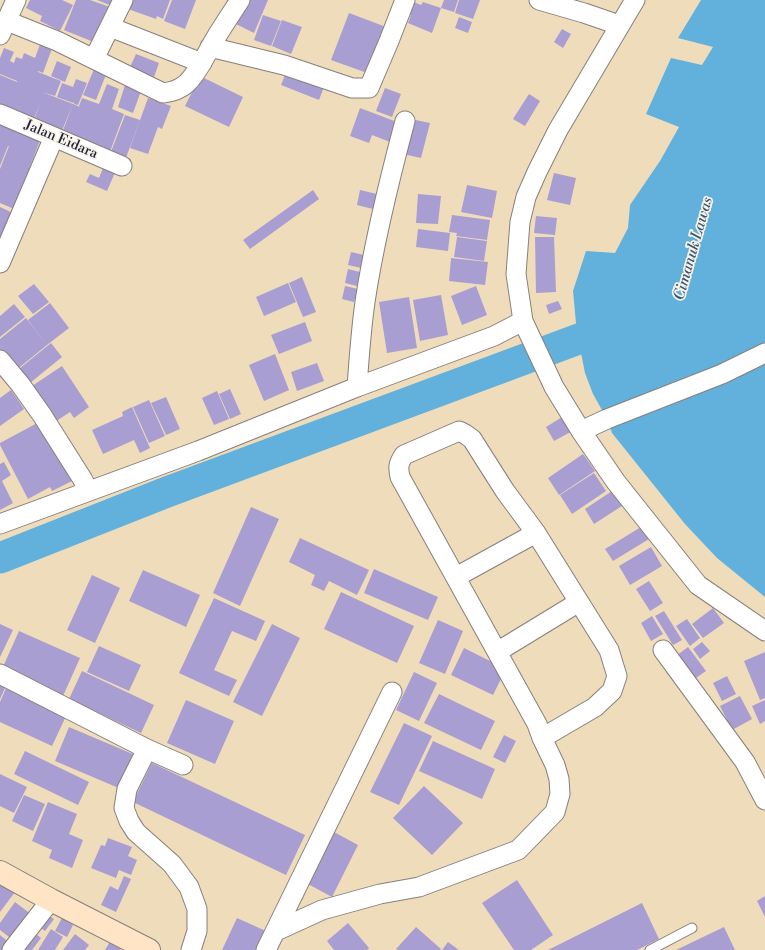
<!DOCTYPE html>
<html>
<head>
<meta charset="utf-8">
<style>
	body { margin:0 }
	canvas { display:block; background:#efdcbb }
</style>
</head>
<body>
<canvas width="765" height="950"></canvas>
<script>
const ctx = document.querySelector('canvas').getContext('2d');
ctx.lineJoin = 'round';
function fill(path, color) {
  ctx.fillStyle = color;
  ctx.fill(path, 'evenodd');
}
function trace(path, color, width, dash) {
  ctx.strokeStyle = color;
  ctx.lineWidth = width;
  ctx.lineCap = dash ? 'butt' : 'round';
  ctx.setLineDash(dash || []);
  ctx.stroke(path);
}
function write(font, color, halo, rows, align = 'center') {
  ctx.font = font + ' "Libre Bodoni",serif';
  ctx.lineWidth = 3.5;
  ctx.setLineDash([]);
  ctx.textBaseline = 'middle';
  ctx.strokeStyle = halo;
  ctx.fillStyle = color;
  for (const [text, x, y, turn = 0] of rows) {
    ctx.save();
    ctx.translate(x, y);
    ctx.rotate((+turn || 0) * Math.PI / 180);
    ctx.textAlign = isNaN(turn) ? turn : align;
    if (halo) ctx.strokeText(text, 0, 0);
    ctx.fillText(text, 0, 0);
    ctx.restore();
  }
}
const water = new Path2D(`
	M701,0H765V597L717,558L685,524L612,433L607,419L593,394L585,373L581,353L576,323L573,291L586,251L615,253L628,228L630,205L660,161L679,127L646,114L671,58L702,65L713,47L678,38Z`);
const river = new Path2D(`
	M0,558L167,492L619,324`);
const building = new Path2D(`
	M30,0H62L73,5L60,31L40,21L42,16L26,8Z
	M76,0H90L110,7L96,43L64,30Z
	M97,0H120L117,8Z
	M132,0H170L163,19L157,16L156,19L128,9Z
	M172,0H196L185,29L164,21Z
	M246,0H268L254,33L236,24Z
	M444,0H458L454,12L441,8Z
	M459,0H480L473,19L455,13Z
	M411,1L421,5L423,2L441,8L432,33L408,23L411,15L407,13Z
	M349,13L386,27L370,74L331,60Z
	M263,15L281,21L271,46L254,40Z
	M459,17L472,22L468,33L455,28Z
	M282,20L302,27L291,54L272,46Z
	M562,29L571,34L563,48L554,42Z
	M42,39L54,43L43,73L38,71V72L61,81L55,96L42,92L73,104L61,133L33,122L41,102L34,118L0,104V75L17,82V81L0,74V58L4,48L14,52L10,61L14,63L16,57L22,59L24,53L35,58Z
	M136,54L159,63L154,77L130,67Z
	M57,61L71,67L65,82L51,76Z
	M95,67L107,72L96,100L83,95Z
	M287,70L325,84L319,100L281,85Z
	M200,76L243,97L229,127L185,106Z
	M76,79L87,83L78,105L74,104V102L73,103L57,97L62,83L73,87Z
	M107,84L119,89L112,109L124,114L108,157L62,133L73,104L80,107L79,106L82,98L99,104Z
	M125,85L141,91L133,113L118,107Z
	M385,88L401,94L392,117L376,111Z
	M529,94L540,101L525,126L513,119Z
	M148,98L171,106L162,129L158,127L148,154L130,148Z
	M360,108L397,122L390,142L372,135L369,143L350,136Z
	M125,115L140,120L124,163L109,157Z
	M0,118L42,135L14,209L0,203V169L9,146H8L0,166Z
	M411,119L430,123L421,158L403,154Z
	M105,163L117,168L107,191L86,182L90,174L99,178Z
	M554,173L576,178L570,205L547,200Z
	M467,185L497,191L492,218L461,212Z
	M313,190L319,199L250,249L243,240Z
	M360,190L377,194L373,209L357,205Z
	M418,194L441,196L438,224L416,223Z
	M0,207L11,212L0,239Z
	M452,215L490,220L487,240L456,236L457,233L449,232Z
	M536,216L557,218L555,235L534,233Z
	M418,229L450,233L448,251L416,247Z
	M457,237L487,241L484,261L454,257Z
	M535,237H554L556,292L536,293Z
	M351,252L364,255L361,268L348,265Z
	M451,258L488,262L485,285L449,281Z
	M348,269L360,272L357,286L345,283Z
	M302,277L316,312L303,317L289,283Z
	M288,283L296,302L264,316L256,297Z
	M34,284L49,302L33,314L18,296Z
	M345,286L358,289L354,302L342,299Z
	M476,286L487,315L462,325L451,296Z
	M441,295L448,335L420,341L413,300Z
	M409,297L417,348L387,353L379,302Z
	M558,301L562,309L549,314L546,305Z
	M50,303L69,328L47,345L28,320Z
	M14,304L25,317L0,337V316Z
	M26,318L47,345L15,371L0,353V339Z
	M305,322L312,341L279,354L271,335Z
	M51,343L62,357L25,387L14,373Z
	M275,354L289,390L264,401L249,365Z
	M317,363L324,381L297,391L291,372Z
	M62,366L89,407L74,418L70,412L55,422L42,402L51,396L42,402L32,386Z
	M230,389L241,414L230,419L219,394Z
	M11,390L24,409L0,426V398Z
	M217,391L229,419L214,425L202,398Z
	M166,397L180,429L166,435L151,403Z
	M149,400L165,436L149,443L133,407Z
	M132,407L150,448L140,453L134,440L103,454L92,430L123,416L122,412Z
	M567,414L576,429L554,441L546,427Z
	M41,421L74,480L52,491L50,487L28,499L0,445V443Z
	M583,454L595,471L559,495L548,478Z
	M4,462L11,475L2,481L13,503L0,510V464Z
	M594,473L606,491L572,514L560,495Z
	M615,489L625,504L594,524L585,509Z
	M251,507L279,519L240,606L213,593Z
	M641,527L649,539L613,561L605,549Z
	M300,538L369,570L357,595L329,581L324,591L311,585L315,575L289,562Z
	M651,547L662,566L630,585L619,566Z
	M374,569L438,597L428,620L364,593Z
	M143,570L200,595L186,627L129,601Z
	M92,575L120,588L95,643L67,630Z
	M649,581L663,603L650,611L636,589Z
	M341,592L414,626L397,663L324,629Z
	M214,598L265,621L256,641L232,631L214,670L237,680L229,696L179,673Z
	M713,608L724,623L703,638L692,624Z
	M664,611L682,640L673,645L655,616Z
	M652,616L663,634L651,641L641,623Z
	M687,619L700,638L690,646L676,626Z
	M438,620L463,631L445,674L419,663Z
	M0,624L13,630L0,657Z
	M272,624L300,638L262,716L233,702Z
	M19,631L80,658L63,696L2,669Z
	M702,642L710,651L700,659L693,649Z
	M99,646L141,665L129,691L87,672Z
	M688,647L706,671L693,680L676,656Z
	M464,648L506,669L493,695L451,675Z
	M765,652V698L760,700L744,661Z
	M82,671L154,705L141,733L69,699Z
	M414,672L437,683L419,721L396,710Z
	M727,676L736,694L722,701L713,683Z
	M0,683L6,686L0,699Z
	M7,686L67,714L52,746L0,722V702Z
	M439,694L495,721L481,750L424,723Z
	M740,696L752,719L732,730L720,706Z
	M186,700L234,721L215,764L167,743Z
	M765,700V721L760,724L752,706Z
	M404,723L432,736L399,805L370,792Z
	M69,727L135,755L121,789L55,761Z
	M504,735L516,741L505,763L493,757Z
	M433,741L495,769L482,799L419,771Z
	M25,751L89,782L78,805L14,774Z
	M152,763L305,835L286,875L133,802Z
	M0,774L27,787L14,813L0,806Z
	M424,786L463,823L432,855L393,818Z
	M24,795L45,804L33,831L12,821Z
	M48,802L77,814L69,834L83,840L72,868L49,858L52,850L32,841Z
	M334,832L358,845L332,897L308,884Z
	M108,838L132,847L128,856L137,860L131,875L119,870L116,878L91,868L101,845L105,846Z
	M124,876L131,879L116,912L101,905L110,886L118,890Z
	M517,880L553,935L531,950H514L482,903Z
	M0,881L18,888L0,912Z
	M765,896V917L757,901Z
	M15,902L32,915L13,940L0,930V923Z
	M642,903L659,939L637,950H548Z
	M46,914L54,919L45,931L38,926Z
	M62,918L73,925L67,937L55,931Z
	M237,918L268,932L260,950H222Z
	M348,923L369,948L367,950H334L327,941Z
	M416,927L441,949L440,950H398L396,949Z
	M724,927L735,950H676Z
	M51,929L63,937L55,950H38Z
	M35,933L41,938L32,950H22Z
	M75,934L89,945L85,950H63Z
	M0,935L11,944L6,950H0Z
	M112,938L123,944L120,950H105Z
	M448,942L459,950H442Z`);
const lane = new Path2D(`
	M650,950L692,928`);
const street = new Path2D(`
	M539,0L584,13L619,25
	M7,21L57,41L163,93C172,92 179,90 186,84C197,74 203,60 210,48C219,31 230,16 240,0
	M110,27L202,63
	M0,35L16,0
	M210,47L284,65L352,88H369L389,41L405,0
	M94,59L123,0
	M0,114L122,166
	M0,263L54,137
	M523,321L554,387L581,431L607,419L722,374L765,353
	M0,360L20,384L42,415L83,480L88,491
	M357,387C359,359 361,330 365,302C374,241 389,181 405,121
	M581,431L616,482L698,585L765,631
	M0,524L198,451L357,387L494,336L523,321L516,274L520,222L526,197L537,172L558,130L635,0
	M456,577L536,533
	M663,650L745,762L765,800
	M497,652L579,602
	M0,674L147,749L183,765
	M147,749L127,789L124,808L129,821L136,832L172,864L189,887L197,909V931L191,950
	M276,931L322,910L380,894L419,887L518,850L555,812L560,794L559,779L555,765L542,738L537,724L400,477C398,467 398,464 404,455L459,431L465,434L472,439L505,491L536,533L609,650L617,676L612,691L595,707L542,738
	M12,950L51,900
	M266,950L392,692`);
const secondary = new Path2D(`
	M0,872L51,900L149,950`);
const streetNames = [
	["Jalan Eidara",61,140,23]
];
const waterNames = [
	["Cimanuk Lawas",694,249,-74]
];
fill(water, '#62b1dc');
trace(river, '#62b1dc', 31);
fill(building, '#a99ed1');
trace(lane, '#887f7b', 11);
trace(street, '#887f7b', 21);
trace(secondary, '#887f7b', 24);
trace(lane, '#fff', 9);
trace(street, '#fff', 19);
trace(secondary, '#ffe4c6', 22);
write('14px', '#22223b', '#f7f3e8', streetNames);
write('italic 15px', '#385473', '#f7f3e8', waterNames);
</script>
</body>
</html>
